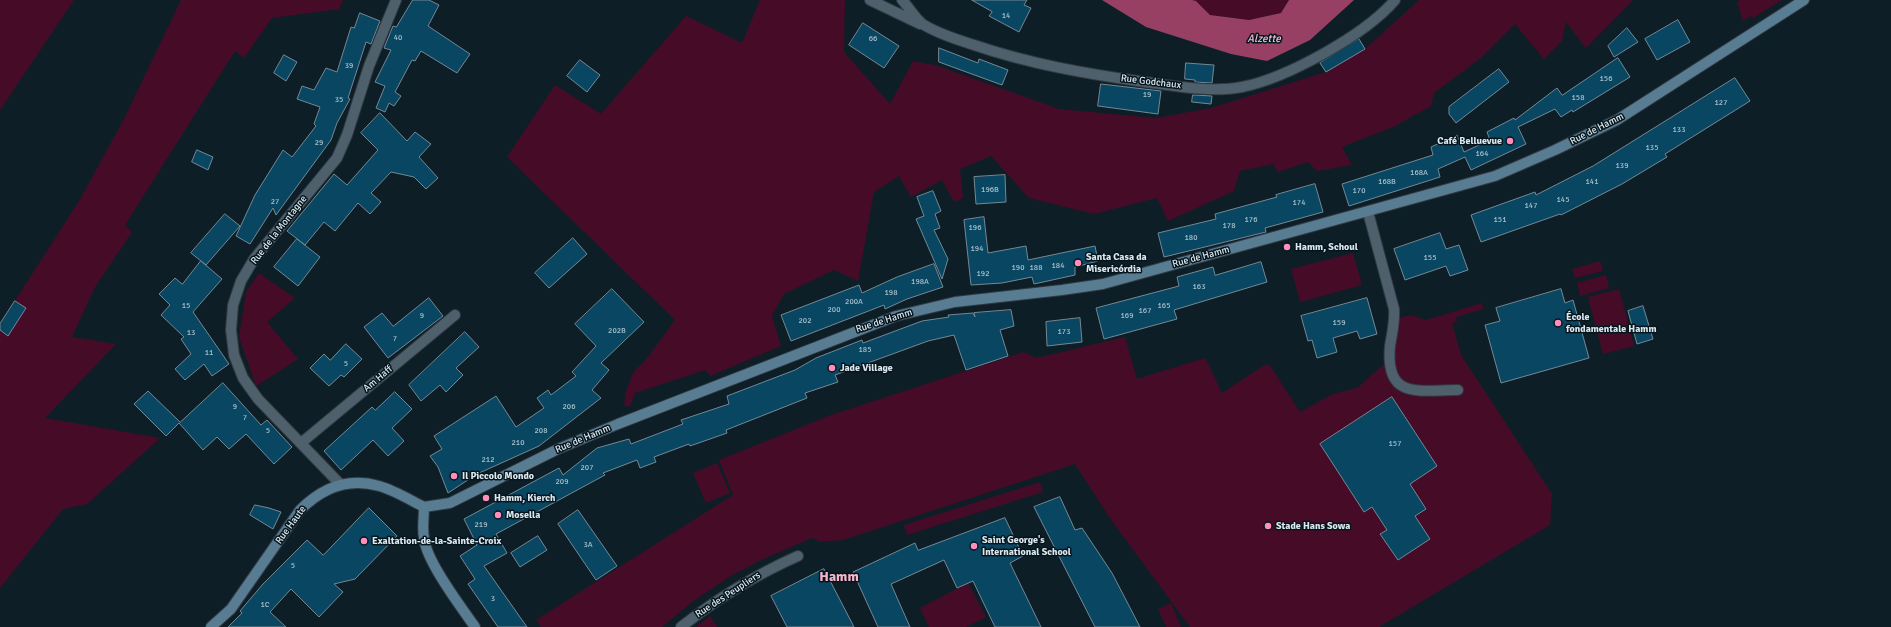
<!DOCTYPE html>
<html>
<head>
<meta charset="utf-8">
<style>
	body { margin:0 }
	canvas { display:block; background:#0d1e27 }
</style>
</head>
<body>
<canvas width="1891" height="627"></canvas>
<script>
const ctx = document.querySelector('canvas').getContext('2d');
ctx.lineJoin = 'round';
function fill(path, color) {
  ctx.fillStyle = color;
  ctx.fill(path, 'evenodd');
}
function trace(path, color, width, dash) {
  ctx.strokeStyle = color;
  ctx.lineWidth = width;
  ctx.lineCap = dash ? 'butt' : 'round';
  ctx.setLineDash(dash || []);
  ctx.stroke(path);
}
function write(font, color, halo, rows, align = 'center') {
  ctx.font = font + ' Signika,sans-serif';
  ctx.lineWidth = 3;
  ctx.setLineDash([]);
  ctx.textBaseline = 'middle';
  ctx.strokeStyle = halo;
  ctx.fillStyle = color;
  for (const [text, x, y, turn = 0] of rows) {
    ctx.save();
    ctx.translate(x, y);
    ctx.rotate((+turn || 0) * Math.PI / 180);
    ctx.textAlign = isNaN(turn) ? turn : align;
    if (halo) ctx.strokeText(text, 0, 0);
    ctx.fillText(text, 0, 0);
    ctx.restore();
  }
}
const green = new Path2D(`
	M0,0H74L0,110Z
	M181,0H343L339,9L272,18L244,58L235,51L125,225L132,232L95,287L72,337L116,344L45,418L160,438L87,504L63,509L0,588V324L79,201L124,119Z
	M760,0H845L844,52L890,104L913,61L938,66L1059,109L1155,118L1211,108L1326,72L1365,49L1419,0H1633L1586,48L1566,22L1562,41L1544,59L1515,24L1481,58L1434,93L1431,106L1395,126L1342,147L1352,165L1317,171L1308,162L1278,172L1273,164L1240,171L1234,191L1168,221L1157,198L1094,214L1029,198L991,156L960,169L963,198L954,202L942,180L911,197L899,176L874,192L858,281L834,270L784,294L772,316L781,346L710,376L705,370L635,393L630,406H624L626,391L634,371L645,361L675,320L507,157L555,85L601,114L686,16L742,43Z
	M1192,0H1289L1281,13L1249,20L1210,15L1196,1Z
	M1740,0H1782L1753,18L1751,16L1743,21L1737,2Z
	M1353,253L1362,285L1300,302L1291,269Z
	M1600,261L1603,271L1575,278L1572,269Z
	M259,273L295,298L267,322L298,359L256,386L239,337L246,292Z
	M1606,275L1609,288L1580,296L1577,283Z
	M1619,289L1634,346L1603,354L1588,297Z
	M1482,303L1483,309L1456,317L1457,322L1452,323L1461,355L1552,494L1550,525L1379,627H1190L1109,517L1075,464L843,540L818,542L816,539L812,538L759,561L731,576L692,602L662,627H541L536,620L733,495L719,460L831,415L1024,352L1036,358L1125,337L1137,379L1205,358L1222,393L1263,366L1269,364L1300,412L1333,394L1357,388L1390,359L1395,319L1411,315L1426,320Z
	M717,463L730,493L706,503L693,473Z
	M1040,482L1043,492L907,535L904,525Z
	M968,583L986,617L966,627H929L920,608Z
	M1171,603L1181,627H1166L1158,609Z
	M710,616L717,627H696Z`);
const water = new Path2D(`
	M1102,0H1192L1196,1L1210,15L1249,20L1281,13L1289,0H1354L1310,40L1267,61L1231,54L1146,27Z`);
const building = new Path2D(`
	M413,0H429L439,5L428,26L470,54L457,73L421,51L415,61L412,60L395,92L401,96L394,106L389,103L385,112L376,108L385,86L375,82L391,50L384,48L393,26L396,27Z
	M972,0H1027L1024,5L1031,8L1019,32L989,16L992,12Z
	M360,13L380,21L371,44L366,42L348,98L350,99L337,123L331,140L276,215L273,208L250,244L236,236L255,195L283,150L292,157L316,126L314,124L320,107L297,99L302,86L314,90L326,68L337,72L351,27L354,28Z
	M1678,20L1690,42L1657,60L1645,39Z
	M863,23L899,46L884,68L849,45Z
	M1627,28L1638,42L1614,57L1608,46Z
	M1359,39L1365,49L1326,72L1320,63Z
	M939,48L978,63L979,59L1008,70L1002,85L939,62Z
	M284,55L297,62L286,81L274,73Z
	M1618,58L1630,77L1573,112L1572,110L1561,117L1555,109L1518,127L1526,144L1471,170L1465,157L1438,169L1440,177L1349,206L1342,184L1433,155L1431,147L1457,135L1464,152L1490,140L1487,132L1514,118L1515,120L1557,88L1562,95Z
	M580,60L600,75L587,92L567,76Z
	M1186,63L1214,65L1212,83L1195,82V80L1185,79Z
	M1499,69L1509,82L1456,123L1449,114V107Z
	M1735,78L1750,101L1665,154L1667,157L1622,184L1561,215L1560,214L1481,242L1471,215L1535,192L1536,195L1593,166Z
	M1101,84L1161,91L1158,114L1098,106Z
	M1193,95L1212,96L1211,104L1192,102Z
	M380,113L407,141L415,132L431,144L419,157L438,178L426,189L414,177L391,172L371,193L381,202L370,214L358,203L335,231L324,222L305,245L287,231L334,174L347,185L378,150L361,133Z
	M197,150L213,157L208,170L192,162Z
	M1005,175L1006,202L976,204L974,177Z
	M1315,184L1323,212L1265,228L1266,232L1164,257L1158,233L1216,219L1215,214L1277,197L1276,195Z
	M933,191L941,211L935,214L940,228L934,230L948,259L942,279L916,219L924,216L917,197Z
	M225,214L240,226L206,265L191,253Z
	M984,217L988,253L1026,246L1028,260L1095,246L1098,261L1075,267V275L1034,284L1032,277L1002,283L971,285L964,220Z
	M1440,233L1446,249L1459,245L1468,270L1450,276L1446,266L1405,280L1394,249Z
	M573,238L587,254L549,288L535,273Z
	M297,239L320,257L298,286L274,267Z
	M201,261L222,279L193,312L229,364L212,376L204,364L185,380L175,369L191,354L181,339L184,337L161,315L170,305L159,294L175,278L182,284Z
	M1261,262L1267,282L1174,310L1177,319L1104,339L1096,308L1179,286L1177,277L1213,267L1215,275Z
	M934,264L943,287L907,299L885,309L884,305L791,341L781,315L859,285L862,293L897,277Z
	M612,289L644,322L601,363L609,370L592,390L601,398L539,446L477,474L448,493L438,467L430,456L442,449L434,436L496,396L516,427L544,408L537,398L548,390L551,395L576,376L572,372L596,346L575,324Z
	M1561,289L1565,303L1573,300L1589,358L1501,383L1485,325L1500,321L1496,308Z
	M429,298L443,316L388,358L364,327L382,313L393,326Z
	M1367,298L1377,334L1360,339L1357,331L1333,338L1337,352L1317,358L1312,340L1308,341L1301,316Z
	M15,301L26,308L8,336L0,330V324Z
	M1643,306L1653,339L1637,344L1628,311Z
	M1011,310L1014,326L1000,330L1008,356L966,370L954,335L928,341L835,375L838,382L805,393L807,398L726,430L727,433L690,446L689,444L654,457L656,462L640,468L637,460L603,473L605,475L496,534L507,553L484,566L527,627H498L468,584L475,579L460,556L477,545L464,519L559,468L563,475L597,448L629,439L631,444L683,424L681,420L729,404L727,396L795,370L816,358L862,340L863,343L922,321L949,317L948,315L973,313L975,317L974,313Z
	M1080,318L1082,342L1047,346L1046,322Z
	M465,332L479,347L456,368L463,375L446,392L440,385L421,401L409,385Z
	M346,344L362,359L344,377L341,375L329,386L310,368L324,354L330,360Z
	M223,383L261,425L267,420L292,447L274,464L246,434L229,449L217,437L203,450L179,423L166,436L134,404L148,391L180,422Z
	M395,392L412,409L392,428L404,441L388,456L373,440L341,470L324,451L372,407L375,410Z
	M1392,397L1437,466L1410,484L1426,509L1415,516L1430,539L1398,560L1380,534L1387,530L1372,507L1364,512L1320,444Z
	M1060,497L1075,530L1082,528L1112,573L1140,627H1095L1034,507Z
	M255,505L269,508L281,512L273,529L250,515Z
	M369,508L397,536L355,579L334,584L343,592L319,617L291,589L270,612L286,627H228L242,613L240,611L263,584L307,540L323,555Z
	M578,510L617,566L596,580L558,524Z
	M1005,518L1023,556L1010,563L1041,627H995L973,581L957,588L944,560L891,584L910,627H878L853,572L915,543L918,550Z
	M538,536L547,550L520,567L511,553Z
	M824,569L854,627H787L771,596Z`);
const street = new Path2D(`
	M870,0L920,24
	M902,0C909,7 916,20 924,25C939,34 958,40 974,45C1030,64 1087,74 1145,82C1176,86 1211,93 1242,87C1287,78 1365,35 1395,0
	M1368,212L1394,309C1395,322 1392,333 1390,346C1385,400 1418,390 1458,390
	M301,443L455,315
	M341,485L258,399L243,378L234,355L231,330L233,305L241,281L254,259L337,158L347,135L369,66L396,0
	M681,627C718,598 755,575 798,556`);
const secondary = new Path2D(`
	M424,507L450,503L558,449L618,424L896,316L955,302L1062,290L1103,284L1495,176L1555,150L1617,120L1804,0
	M424,507C424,517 422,528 424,538C426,561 461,607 475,627
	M211,627L231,609L300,510C322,488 348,477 379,486C394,490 410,500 424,507`);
const markers = [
	[1510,141,4,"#ff8eba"],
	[1287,247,4,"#ff8eba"],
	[1078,263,4,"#ff8eba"],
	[1558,323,4,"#ff8eba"],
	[832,368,4,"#ff8eba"],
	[454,476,4,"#ff8eba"],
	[486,498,4,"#ff8eba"],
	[498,515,4,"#ff8eba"],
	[1268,526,4,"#ff8eba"],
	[364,541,4,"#ff8eba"],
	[974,546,4,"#ff8eba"]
];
const numberNames = [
	["14",1006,16],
	["40",398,38],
	["66",873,39],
	["39",349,66],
	["156",1606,79],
	["19",1147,95],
	["158",1578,98],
	["35",339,100],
	["127",1721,103],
	["133",1679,130],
	["29",319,143],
	["135",1652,148],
	["164",1482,154],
	["139",1622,166],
	["168A",1419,173],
	["168B",1387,182],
	["141",1592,182],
	["196B",990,190],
	["170",1359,191],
	["145",1563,200],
	["27",275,202],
	["174",1299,203],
	["147",1531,206],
	["176",1251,220],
	["151",1500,220],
	["178",1229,226],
	["196",975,228],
	["180",1191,238],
	["194",977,249],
	["155",1430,258],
	["184",1058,266],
	["190",1018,268],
	["188",1036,268],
	["192",983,274],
	["198A",920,282],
	["163",1199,287],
	["198",891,293],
	["200A",854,302],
	["15",186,306],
	["165",1164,306],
	["200",834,310],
	["167",1145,311],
	["9",422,316],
	["169",1127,316],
	["202",805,321],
	["159",1339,323],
	["202B",617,331],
	["173",1064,332],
	["13",191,333],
	["7",395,339],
	["185",865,350],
	["11",209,353],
	["5",346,364],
	["9",235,407],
	["206",569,407],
	["7",245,418],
	["5",268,431],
	["208",541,431],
	["210",518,443],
	["157",1395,444],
	["212",488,460],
	["207",587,468],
	["209",562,482],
	["219",481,525],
	["3A",588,545],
	["5",293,566],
	["3",493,599],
	["1C",265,605]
];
const streetNames = [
	["Rue Godchaux",1151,82,7],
	["Rue de Hamm",1597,129,-27],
	["Rue de la Montagne",279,230,-52],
	["Rue de Hamm",1201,257,-15],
	["Rue de Hamm",884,321,-18],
	["Am Haff",378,379,-40],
	["Rue de Hamm",583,439,-23],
	["Rue Haute",291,525,-54],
	["Rue des Peupliers",728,595,-33]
];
const poiNames = [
	["Café Belluevue",1502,141,"right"],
	["Hamm, Schoul",1295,247],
	["Santa Casa da",1086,257],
	["Misericórdia",1086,269],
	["École",1566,317],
	["fondamentale Hamm",1566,329],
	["Jade Village",840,368],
	["Il Piccolo Mondo",462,476],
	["Hamm, Kierch",494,498],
	["Mosella",506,515],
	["Stade Hans Sowa",1276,526],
	["Saint George's",982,540],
	["International School",982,552],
	["Exaltation-de-la-Sainte-Croix",372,541]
];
const waterNames = [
	["Alzette",1264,39]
];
const districtNames = [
	["Hamm",839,577]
];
fill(green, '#460b27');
fill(water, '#974064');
fill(building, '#094662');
trace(building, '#748894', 1);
trace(street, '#313941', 12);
trace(secondary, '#313941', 12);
trace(street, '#4d606c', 10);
trace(secondary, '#587d92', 10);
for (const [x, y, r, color] of markers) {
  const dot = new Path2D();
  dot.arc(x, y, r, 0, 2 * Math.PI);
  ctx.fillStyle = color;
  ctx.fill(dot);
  trace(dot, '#05151e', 1.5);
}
write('8px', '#a8c0cb', null, numberNames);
write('10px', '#dde8ee', '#05151e', streetNames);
write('bold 10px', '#dde8ee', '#05151e', poiNames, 'left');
write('italic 11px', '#f2bfd0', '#05151e', waterNames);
write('bold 14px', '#f7b6cc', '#05151e', districtNames);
</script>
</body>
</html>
